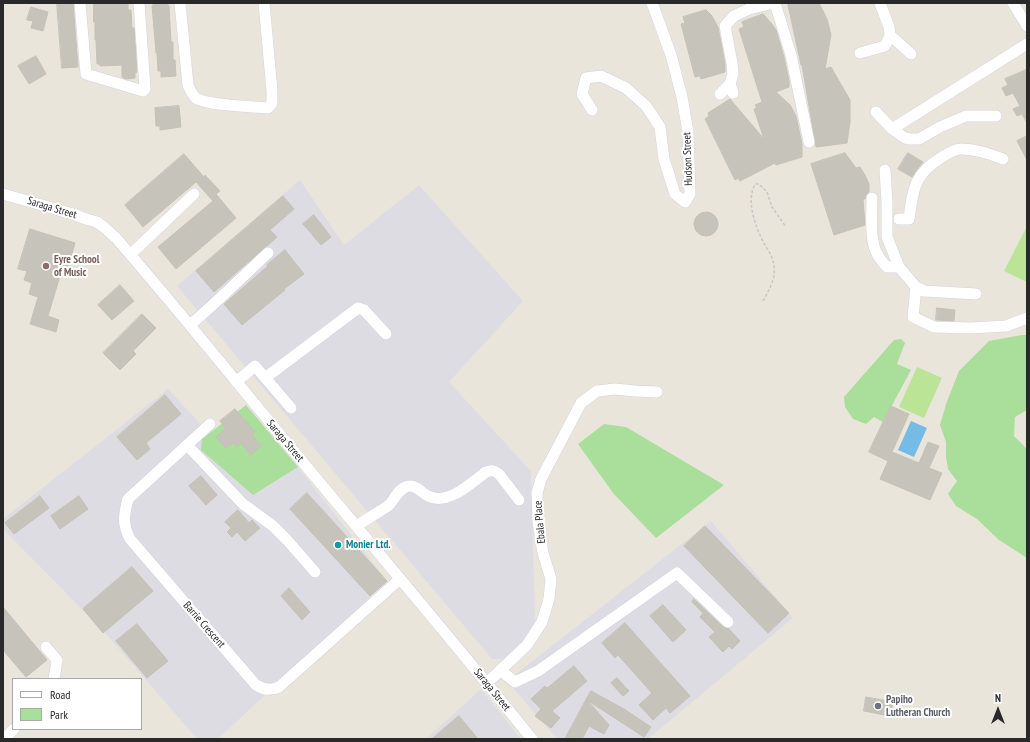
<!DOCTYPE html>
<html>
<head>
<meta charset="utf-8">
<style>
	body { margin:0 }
	#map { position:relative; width:1030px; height:742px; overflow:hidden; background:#eae5db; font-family:"PT Sans Narrow",sans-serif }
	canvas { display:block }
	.frame { position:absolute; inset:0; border:4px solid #292929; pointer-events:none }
	.legend { position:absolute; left:12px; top:678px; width:130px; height:52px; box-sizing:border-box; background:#fff; border:1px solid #a9a9a9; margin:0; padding:5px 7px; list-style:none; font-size:12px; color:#292929 }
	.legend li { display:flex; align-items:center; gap:8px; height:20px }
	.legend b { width:20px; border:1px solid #a9a9a9 }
	.north { position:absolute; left:978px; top:690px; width:40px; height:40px; -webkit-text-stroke:3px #fff; paint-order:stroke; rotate:0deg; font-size:11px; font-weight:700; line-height:16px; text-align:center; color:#292929 }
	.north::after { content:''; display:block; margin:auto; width:14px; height:18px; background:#292929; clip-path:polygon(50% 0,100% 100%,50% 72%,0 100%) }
</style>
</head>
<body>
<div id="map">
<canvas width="1030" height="742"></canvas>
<div class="frame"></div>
<ul class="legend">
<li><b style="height:5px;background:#fff"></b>Road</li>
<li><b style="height:11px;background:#aade9b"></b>Park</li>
</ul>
<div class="north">N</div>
</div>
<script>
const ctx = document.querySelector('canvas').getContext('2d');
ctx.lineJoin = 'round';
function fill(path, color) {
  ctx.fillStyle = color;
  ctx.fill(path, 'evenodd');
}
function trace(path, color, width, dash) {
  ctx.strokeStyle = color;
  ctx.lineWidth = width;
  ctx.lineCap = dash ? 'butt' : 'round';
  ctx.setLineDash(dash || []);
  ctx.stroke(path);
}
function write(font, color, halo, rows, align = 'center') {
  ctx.font = font + ' "PT Sans Narrow",sans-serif';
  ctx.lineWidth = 4;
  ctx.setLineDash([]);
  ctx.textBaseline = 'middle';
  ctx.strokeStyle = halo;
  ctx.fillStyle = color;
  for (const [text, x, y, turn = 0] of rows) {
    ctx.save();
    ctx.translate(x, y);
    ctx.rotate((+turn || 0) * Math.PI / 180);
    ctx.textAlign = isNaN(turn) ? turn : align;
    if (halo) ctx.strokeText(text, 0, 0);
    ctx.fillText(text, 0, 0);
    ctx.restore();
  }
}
const industrial = new Path2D(`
	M300,180L344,245L419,185L523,301L449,382L531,471L535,619L531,638L503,659H492L177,286Z
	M168,389L209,433L202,439L253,495L298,467L387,581L218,739H197L108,636L3,529V519Z
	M711,521L793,618L648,739H557L507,681Z
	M481,689L521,739H426Z`);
const green = new Path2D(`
	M1022,335H1027V410L1015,417L1014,436L1027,449V558L999,540L977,519L956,506L948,494L957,481L948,469L946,457V442L940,425L946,404L959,371L989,341Z
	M901,339L905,343L897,364L911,370L883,422L874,417L866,424L853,419L845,407L844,397L894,340Z
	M246,405L298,467L253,495L201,450L202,439Z
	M604,424L626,427L724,485L656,538L613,493L578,444Z`);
const pitch = new Path2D(`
	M1026,228H1027V282L1004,271Z
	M917,367L942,378L924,418L899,407Z`);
const water = new Path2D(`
	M911,421L927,428L914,457L898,450Z`);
const building = new Path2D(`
	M57,3H73L78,67L62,68Z
	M94,3H128V10H131L132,28H134L137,72L135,73V78L126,79L122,77V65L100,66V64H97L96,40H95V22H94Z
	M153,3H168V6H169L171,42H173V60H175L176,76L161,77V71H158L157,53H156L153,17L152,6H153Z
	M795,3H819L827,19L831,35L825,69L831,67L850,100V122L847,143L816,147L802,65H801L788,5Z
	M31,7L48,12L43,31L31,28L33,21L27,20Z
	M706,10L712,16L718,27L725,64V72L701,79L700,76L695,77L681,24L685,23L683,17Z
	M763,14L772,24L776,30L784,57L789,81V87L776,92L790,105L796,116L802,144V157L776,165L775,163L740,181L738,178L735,180L705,119L709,116L708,113L730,99L764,139L754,109L757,108L755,105L762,102L739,29L744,27L742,22Z
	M36,56L46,74L29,84L18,66Z
	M1026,70L1027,76V123L1022,114L1017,116L1013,109L1020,106L1013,93L1006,96L1002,88L1008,85L1005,79Z
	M179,106L181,127L160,130V126H156L155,108Z
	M1027,136V160L1017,141Z
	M845,153L856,168L860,167L865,175L869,184V192L866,195L865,199H863L865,225L834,235L811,164Z
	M908,153L923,162L915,172L912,177L898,169Z
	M184,154L204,177L205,175L220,191L216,194L236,218L176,269L158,247L213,201L196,182L143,227L125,205Z
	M283,196L294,209L270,230L277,237L214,292L196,271Z
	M694 224a12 12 0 1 1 24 0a12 12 0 1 1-24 0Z
	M314,215L331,237L321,245L303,224Z
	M30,229L75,243L65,277L60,276L48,316L59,320L56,332L30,324L38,297L29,294L32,283L24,280L27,271L18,269Z
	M285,250L304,274L284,289L285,290L242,325L224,304L268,266L267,265Z
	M120,285L134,301L112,320L98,305Z
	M937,308L955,310L954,321L936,320Z
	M142,314L156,328L133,351L136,354L120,370L103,353Z
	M165,395L181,414L146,443L150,449L137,460L117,437Z
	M891,406L909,414L892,452L919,463L928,442L939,446L929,468L942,473L930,500L880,479L888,461L869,452Z
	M235,409L255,432L252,435L261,446L251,455L241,443L237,447L233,443L226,448L216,437L226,428L220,421Z
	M201,476L217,495L206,505L189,486Z
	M307,493L387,581L370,596L290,509Z
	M40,496L49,508L14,534L5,523Z
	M79,496L88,509L60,529L51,516Z
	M238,510L249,523L252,520L260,528L245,541L237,532L232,537L227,532L231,528L225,522Z
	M705,526L789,613L768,633L684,546Z
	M132,567L153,591L103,633L83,609Z
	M289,588L310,612L302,620L281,596Z
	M694,599L723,627L729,629L740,641L732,649L729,646L723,652L709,637L715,632L700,617L703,613L692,602Z
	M663,605L686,630L673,642L650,616Z
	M3,607L47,660L26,677L3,650Z
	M625,623L690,696L670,713L666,708L653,720L639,705L652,693L618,655L615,658L602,643Z
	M137,624L168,661L147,678L116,641Z
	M574,666L587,681L552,711L560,718L551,728L535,716L541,709L531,699L545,686L547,688Z
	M617,678L629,691L623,696L611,683Z
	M591,691L624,709L651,727L644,737L587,700L609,725L604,734L589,726L582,739H565Z
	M866,697L893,702L890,716L864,711Z
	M459,716L478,739H432Z`);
const path = new Path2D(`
	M763,301C769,290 776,279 774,266C773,254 764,246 760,235C755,225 749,205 752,193C752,190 754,187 755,184H759L767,192L772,207L786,227`);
const minor = new Path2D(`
	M80,3L86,74L143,91L145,89L139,3
	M180,3L188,85C190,90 192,95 196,98C205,105 254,107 268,108L272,103V91L264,3
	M775,3L791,55L809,142
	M880,3L889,27L890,35L911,54
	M1013,3L1027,26
	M860,53L885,46L890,35
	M733,93L730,84L733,74L732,63L725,26L734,16L749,9L774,3
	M720,94L730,84
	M592,110L582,94L586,78L601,76L626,88L646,106L660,127L664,159L675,194L685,202L690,194L688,132L682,97L671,55L652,3
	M876,112L892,129L1027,44
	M892,129L905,138L910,139H919L940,127L966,116H996
	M885,170L887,202V237L899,267L916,287L924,291L976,294
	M3,194L73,214L86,219L97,222L105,228L116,238C183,315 246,394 311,472C385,561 460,649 532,739
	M872,198C872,212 870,233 874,246C876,254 882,262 887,267H899
	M899,219H909C913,189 914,174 942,157C948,154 954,149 961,149C976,149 989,154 1003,159
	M131,254L194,194
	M916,287L913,317L934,327L971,328L1006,326L1027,318
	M190,325C217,302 242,277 268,253
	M265,378L358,308L364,310L386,334
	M236,382L255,366L291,408
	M210,424L128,499C124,514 122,524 130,539L256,685C264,690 271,691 279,687L400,579
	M187,445L243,504L273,526L287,540L315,572
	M356,526C364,521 372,516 380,511C383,509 387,507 390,504C395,498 400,486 410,486C416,485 423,494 428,496C448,506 471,483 486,472C491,470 494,470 499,474L519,500
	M46,647L57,660L54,679
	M500,670L515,682L538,671L677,573L728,622
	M487,683L527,645L542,622L549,599L551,579L543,553L538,522L537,493L541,479L581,403L597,391L615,389L635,391L657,392
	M4,739L14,729`);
const markers = [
	[46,266,4,"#8d6e63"],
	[338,545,4,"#0f9aa8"],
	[878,706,4,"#6b7280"]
];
const streetNames = [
	["Hudson Street",688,159,-92],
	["Saraga Street",52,208,17],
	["Saraga Street",285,441,50],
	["Ebala Place",540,522,-95],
	["Barrie Crescent",204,625,49],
	["Saraga Street",492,690,51]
];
const educationNames = [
	["Eyre School",54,260],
	["of Music",54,273]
];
const cultureNames = [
	["Monier Ltd.",346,545]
];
const worshipNames = [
	["Papiho",886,700],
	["Lutheran Church",886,713]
];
fill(industrial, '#dedce3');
fill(green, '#aade9b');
fill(pitch, '#bbe497');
fill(water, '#74bbe6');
fill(building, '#c6c3ba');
trace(building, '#c5c1b5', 1);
trace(minor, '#d1d2e1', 12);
trace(path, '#c7c7c7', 1.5, [3, 2]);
trace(minor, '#fff', 11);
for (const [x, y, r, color] of markers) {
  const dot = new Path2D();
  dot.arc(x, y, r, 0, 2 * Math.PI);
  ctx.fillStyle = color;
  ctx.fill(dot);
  trace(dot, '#fff', 1.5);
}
write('11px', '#292929', '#fff', streetNames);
write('bold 11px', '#785e54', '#fff', educationNames, 'left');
write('bold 11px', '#0d838f', '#fff', cultureNames, 'left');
write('bold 11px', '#5b616d', '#fff', worshipNames, 'left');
</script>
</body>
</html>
